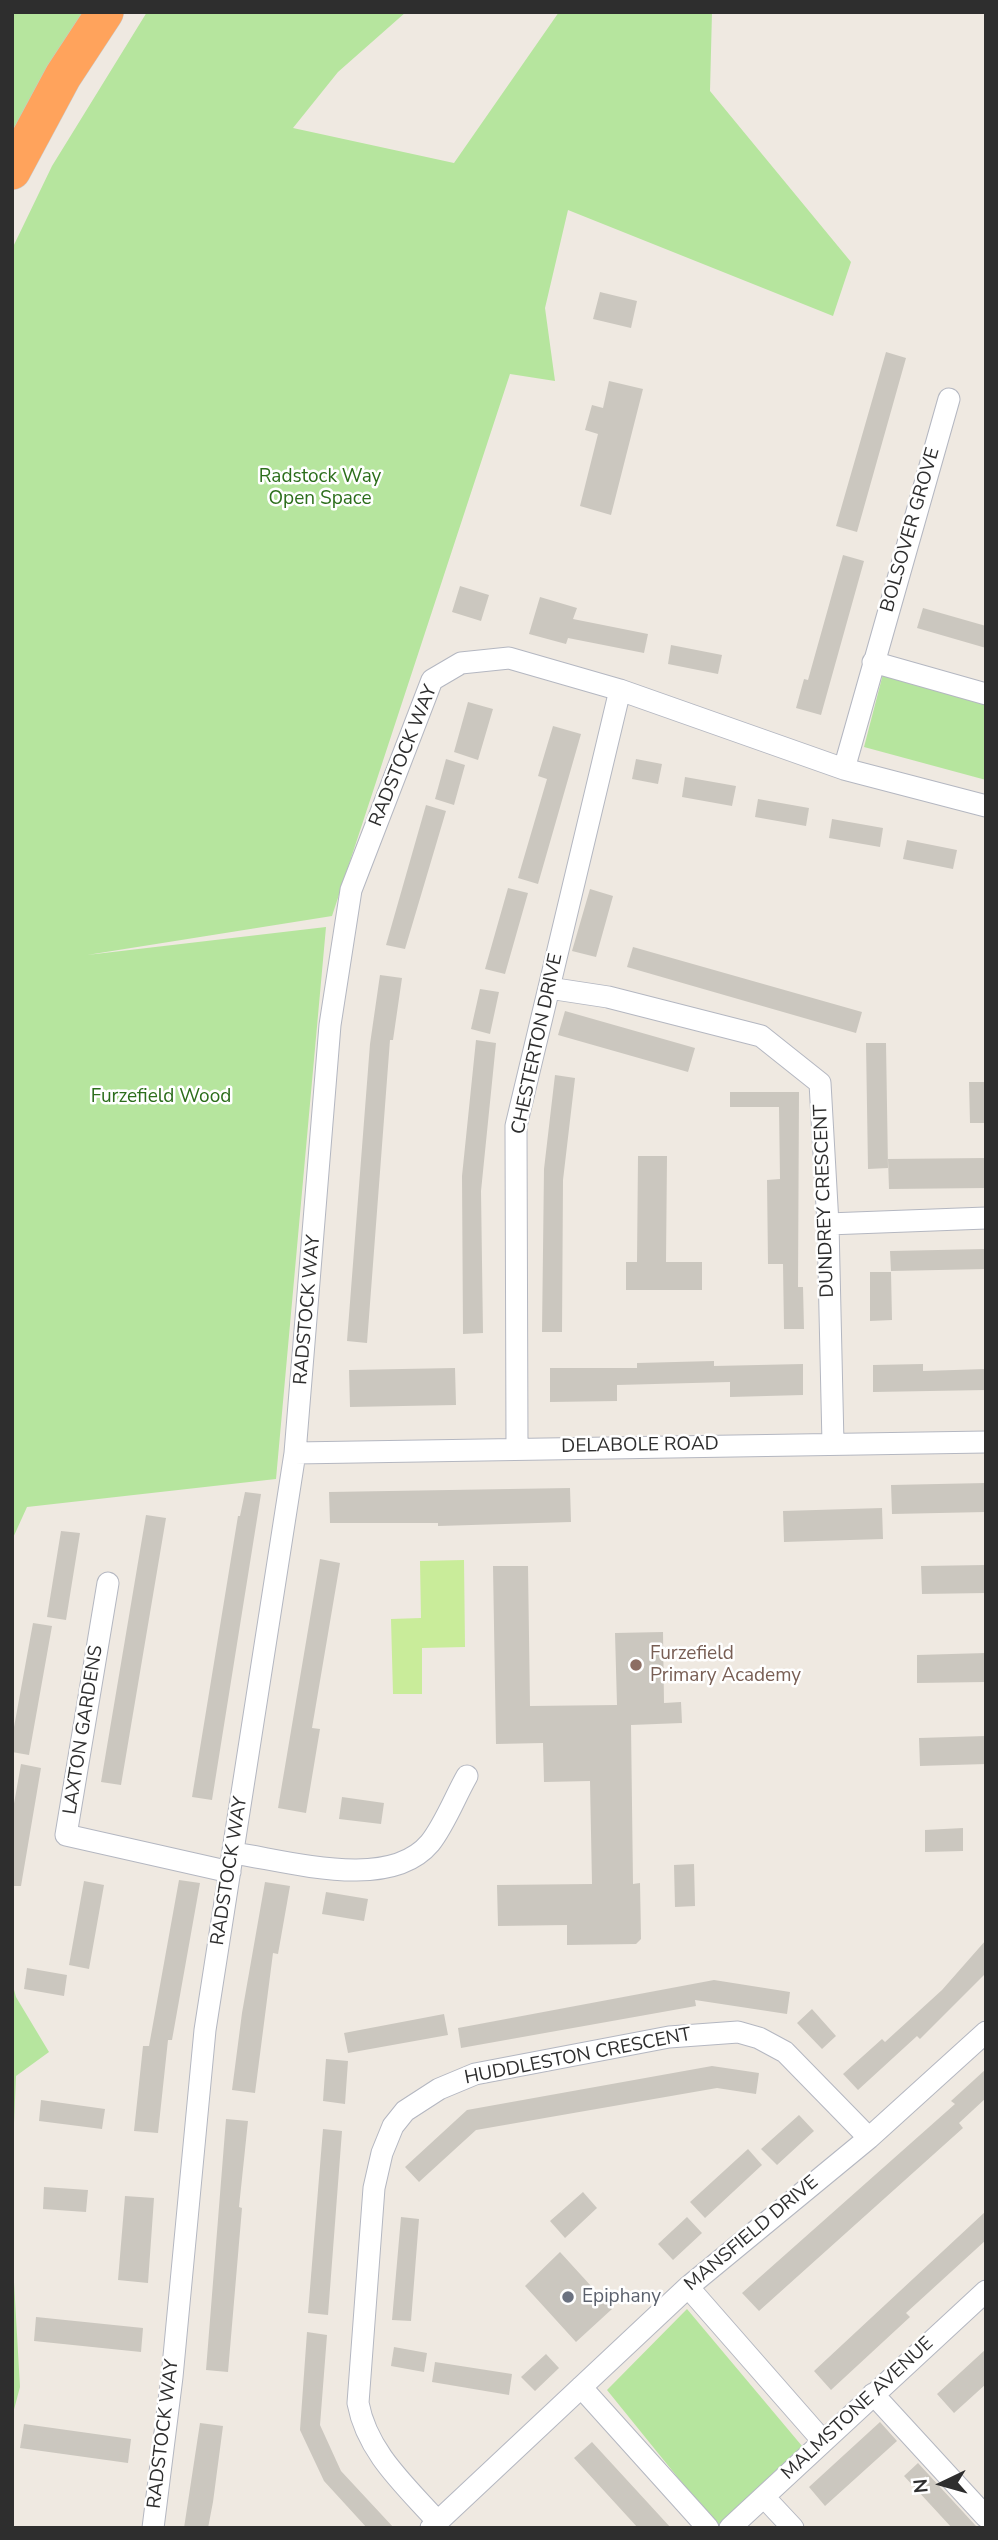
<!DOCTYPE html>
<html>
<head>
<meta charset="utf-8">
<style>
	body { margin:0 }
	#map { position:relative; width:998px; height:2540px; overflow:hidden; background:#efe9e1; font-family:"Nunito Sans",sans-serif }
	canvas { display:block }
	.frame { position:absolute; inset:0; border:14px solid #2e2e2e; pointer-events:none }
	.north { position:absolute; left:907px; top:2449px; width:70px; height:70px; -webkit-text-stroke:5px #fff; paint-order:stroke; rotate:265deg; font-size:19px; font-weight:700; line-height:28px; text-align:center; color:#2e2e2e }
	.north::after { content:''; display:block; margin:auto; width:24px; height:32px; background:#2e2e2e; clip-path:polygon(50% 0,100% 100%,50% 72%,0 100%) }
</style>
</head>
<body>
<div id="map">
<canvas width="998" height="2540"></canvas>
<div class="frame"></div>
<div class="north">N</div>
</div>
<script>
const ctx = document.querySelector('canvas').getContext('2d');
ctx.lineJoin = 'round';
function fill(path, color) {
  ctx.fillStyle = color;
  ctx.fill(path, 'evenodd');
}
function trace(path, color, width, dash) {
  ctx.strokeStyle = color;
  ctx.lineWidth = width;
  ctx.lineCap = dash ? 'butt' : 'round';
  ctx.setLineDash(dash || []);
  ctx.stroke(path);
}
function write(font, color, halo, rows, align = 'center') {
  ctx.font = font + ' "Nunito Sans",sans-serif';
  ctx.lineWidth = 5;
  ctx.setLineDash([]);
  ctx.textBaseline = 'middle';
  ctx.strokeStyle = halo;
  ctx.fillStyle = color;
  for (const [text, x, y, turn = 0] of rows) {
    ctx.save();
    ctx.translate(x, y);
    ctx.rotate((+turn || 0) * Math.PI / 180);
    ctx.textAlign = isNaN(turn) ? turn : align;
    if (halo) ctx.strokeText(text, 0, 0);
    ctx.fillText(text, 0, 0);
    ctx.restore();
  }
}
const green = new Path2D(`
	M12,12H86L12,131Z
	M147,12H406L338,72L293,128L454,163L559,12H712L710,91L851,262L833,316L568,210L545,308L555,381L510,374L332,916L87,955L326,927L276,1479L27,1507L12,1540V249L52,166Z
	M883,674L986,703V780L864,747Z
	M12,1982L16,1997L49,2052L16,2076L12,2170Z
	M12,2247L20,2387L12,2417Z
	M687,2309L802,2446L717,2526L607,2390Z`);
const pitch = new Path2D(`
	M464,1560L465,1647L422,1648V1694H393L391,1619L421,1618L420,1561Z`);
const building = new Path2D(`
	M600,292L637,301L631,328L593,319Z
	M886,352L906,358L857,532L836,526Z
	M609,381L643,389L611,515L580,506L598,434L585,430L592,405L603,408Z
	M843,555L864,561L821,715L796,708L804,679L808,680Z
	M460,586L489,595L481,621L452,612Z
	M540,597L577,608L573,619L648,634L644,653L568,638L566,644L529,634Z
	M923,608L986,626V648L917,628Z
	M671,645L722,655L718,674L668,664Z
	M468,702L493,709L478,760L454,752Z
	M553,726L581,734L538,884L518,878L547,779L538,776Z
	M446,759L465,765L454,805L435,799Z
	M636,759L662,764L658,784L632,779Z
	M685,777L736,786L732,806L682,797Z
	M758,799L809,808L806,826L755,817Z
	M426,805L446,811L405,949L386,945Z
	M832,819L883,828L880,847L829,838Z
	M907,840L957,850L953,869L903,859Z
	M508,888L528,893L505,974L485,969Z
	M590,889L613,896L596,957L572,951Z
	M633,947L862,1012L856,1033L627,967Z
	M380,975L402,978L393,1040H390L367,1343L347,1341L370,1044Z
	M480,989L499,992L490,1034L471,1029Z
	M565,1011L695,1048L688,1072L558,1035Z
	M476,1040L496,1043L481,1191L483,1333L463,1334L462,1176Z
	M866,1043H886L888,1168L868,1169Z
	M555,1075L575,1078L563,1180L562,1332H542L544,1169Z
	M969,1082H986V1123H970Z
	M730,1092H799L798,1287H803L804,1329H784L783,1264H768L767,1180L780,1179L779,1107H730Z
	M638,1156H667L666,1262H702V1290H626V1262H637Z
	M986,1158V1188L889,1189L888,1159Z
	M986,1249V1269L891,1271L890,1251Z
	M870,1272H891L892,1320L870,1321Z
	M714,1361V1366L803,1364V1395L730,1397V1382L617,1385V1401L550,1402V1368H637V1363Z
	M923,1364V1371L986,1369V1390L873,1392V1365Z
	M455,1368L456,1405L350,1407L349,1370Z
	M986,1483V1512L892,1514L891,1485Z
	M570,1488L571,1522L438,1526V1523H330L329,1492Z
	M245,1492L261,1494L212,1800L192,1797L238,1516H240Z
	M882,1508L883,1539L784,1542L783,1511Z
	M146,1515L166,1518L121,1785L101,1782Z
	M61,1531L80,1533L66,1620L47,1617Z
	M320,1559L340,1563L312,1728L320,1729L306,1813L278,1808Z
	M986,1565V1593L922,1594L921,1566Z
	M493,1566H528L530,1706L617,1705L615,1633L663,1632L664,1703L681,1702L682,1723L631,1725L633,1884L640,1883L641,1939L636,1944L567,1945V1925L498,1926L497,1885L592,1884L590,1781L544,1782L543,1743L496,1744Z
	M33,1623L52,1626L29,1755L12,1752V1738Z
	M986,1653V1682L917,1683V1655Z
	M986,1736V1764L920,1766L919,1738Z
	M21,1764L41,1768L21,1886H12V1815Z
	M342,1797L384,1803L381,1824L339,1819Z
	M963,1828V1851L925,1852V1830Z
	M694,1864L695,1906L675,1907L674,1865Z
	M179,1880L200,1883L172,2040H168L158,2133L134,2131L143,2046H149Z
	M84,1881L104,1885L89,1969L69,1965Z
	M265,1882L290,1886L278,1954L273,1953L255,2093L232,2090L242,2013Z
	M326,1892L368,1899L364,1921L322,1914Z
	M986,1940V1973L920,2039L917,2036L858,2090L843,2074L882,2039L885,2042L942,1990Z
	M27,1968L67,1975L64,1996L24,1989Z
	M714,1980L790,1992L787,2014L695,2000L696,2006L461,2048L458,2028Z
	M812,2009L836,2036L822,2049L797,2023Z
	M444,2014L448,2035L348,2053L344,2033Z
	M326,2059L348,2061L345,2104L323,2101Z
	M712,2066L759,2073L756,2094L717,2088L476,2130L419,2182L405,2167L467,2110Z
	M986,2069V2098L959,2123L963,2128L759,2311L742,2293L955,2104L951,2101Z
	M41,2100L105,2109L102,2129L39,2121Z
	M799,2115L814,2131L777,2165L761,2149Z
	M226,2119L248,2121L239,2207L242,2208L228,2372L206,2370Z
	M323,2129L342,2131L328,2315L308,2313Z
	M748,2149L762,2165L705,2218L690,2202Z
	M44,2187L88,2190L86,2212L43,2209Z
	M583,2192L597,2208L565,2238L550,2221Z
	M125,2196L154,2198L148,2283L118,2280Z
	M986,2211V2240L906,2313L910,2317L831,2390L814,2371Z
	M401,2217L419,2219L411,2321L392,2320Z
	M687,2217L702,2233L673,2260L658,2244Z
	M560,2252L612,2309L576,2342L525,2286Z
	M36,2317L143,2328L141,2352L34,2341Z
	M307,2332L327,2335L320,2425L341,2471L394,2528H367L324,2481L300,2430Z
	M394,2347L427,2353L424,2372L391,2366Z
	M986,2349V2384L954,2413L937,2394Z
	M546,2354L559,2368L535,2391L521,2377Z
	M435,2362L512,2374L509,2395L432,2382Z
	M880,2422L897,2441L825,2506L809,2487Z
	M200,2423L223,2426L213,2502L208,2528H184Z
	M24,2424L131,2439L128,2463L20,2448Z
	M592,2442L671,2528H638L574,2458Z
	M918,2463L976,2526L979,2528H952L904,2476Z`);
const minor = new Path2D(`
	M873,662L986,694
	M844,769L949,399
	M549,988L608,997L761,1036L820,1083L828,1224L833,1444
	M828,1224L986,1218
	M517,1448L516,1126L620,690
	M295,1453L986,1442
	M108,1583L66,1835L230,1872
	M233,1853C289,1861 389,1892 430,1843C445,1824 455,1797 467,1776
	M688,2287L822,2440
	M581,2387L708,2528
	M873,2394L986,2517
	M764,2497L793,2528
	M438,2522C405,2485 367,2452 358,2403L374,2188L382,2153L393,2126L405,2111L439,2089L475,2074L669,2037L738,2032L759,2038L785,2052L869,2138
	M153,2528L172,2377L205,2030L295,1453L330,1025L351,890L432,680L461,663L509,658L620,690L844,769L986,806
	M431,2528L688,2287L869,2138L986,2032
	M730,2528L986,2291`);
const motorway = new Path2D(`
	M12,171L63,76L105,12`);
const markers = [
	[636,1665,7,"#8d6e63"],
	[568,2297,7,"#6b7280"]
];
const parkNames = [
	["Radstock Way",320,477],
	["Open Space",320,499],
	["Furzefield Wood",161,1097]
];
const streetNames = [
	["BOLSOVER GROVE",911,530,-74],
	["RADSTOCK WAY",404,756,-68],
	["CHESTERTON DRIVE",538,1044,-78],
	["DUNDREY CRESCENT",825,1201,-92],
	["RADSTOCK WAY",308,1310,-85],
	["DELABOLE ROAD",640,1446,-1],
	["LAXTON GARDENS",84,1730,-81],
	["RADSTOCK WAY",230,1871,-81],
	["HUDDLESTON CRESCENT",578,2057,-11],
	["MANSFIELD DRIVE",752,2234,-40],
	["MALMSTONE AVENUE",858,2409,-43],
	["RADSTOCK WAY",164,2434,-83]
];
const educationNames = [
	["Furzefield",650,1654],
	["Primary Academy",650,1676]
];
const worshipNames = [
	["Epiphany",582,2297]
];
fill(green, '#b6e59e');
fill(pitch, '#c9ec9a');
fill(building, '#cbc7bf');
trace(minor, '#b4b7c1', 23);
trace(motorway, '#c9c9c9', 38);
trace(minor, '#fff', 21);
trace(motorway, '#ffa35c', 37);
for (const [x, y, r, color] of markers) {
  const dot = new Path2D();
  dot.arc(x, y, r, 0, 2 * Math.PI);
  ctx.fillStyle = color;
  ctx.fill(dot);
  trace(dot, '#fff', 2.5);
}
write('19px', '#2c6e1b', '#fff', parkNames);
write('19px', '#2e2e2e', '#fff', streetNames);
write('19px', '#785e54', '#fff', educationNames, 'left');
write('19px', '#5b616d', '#fff', worshipNames, 'left');
</script>
</body>
</html>
